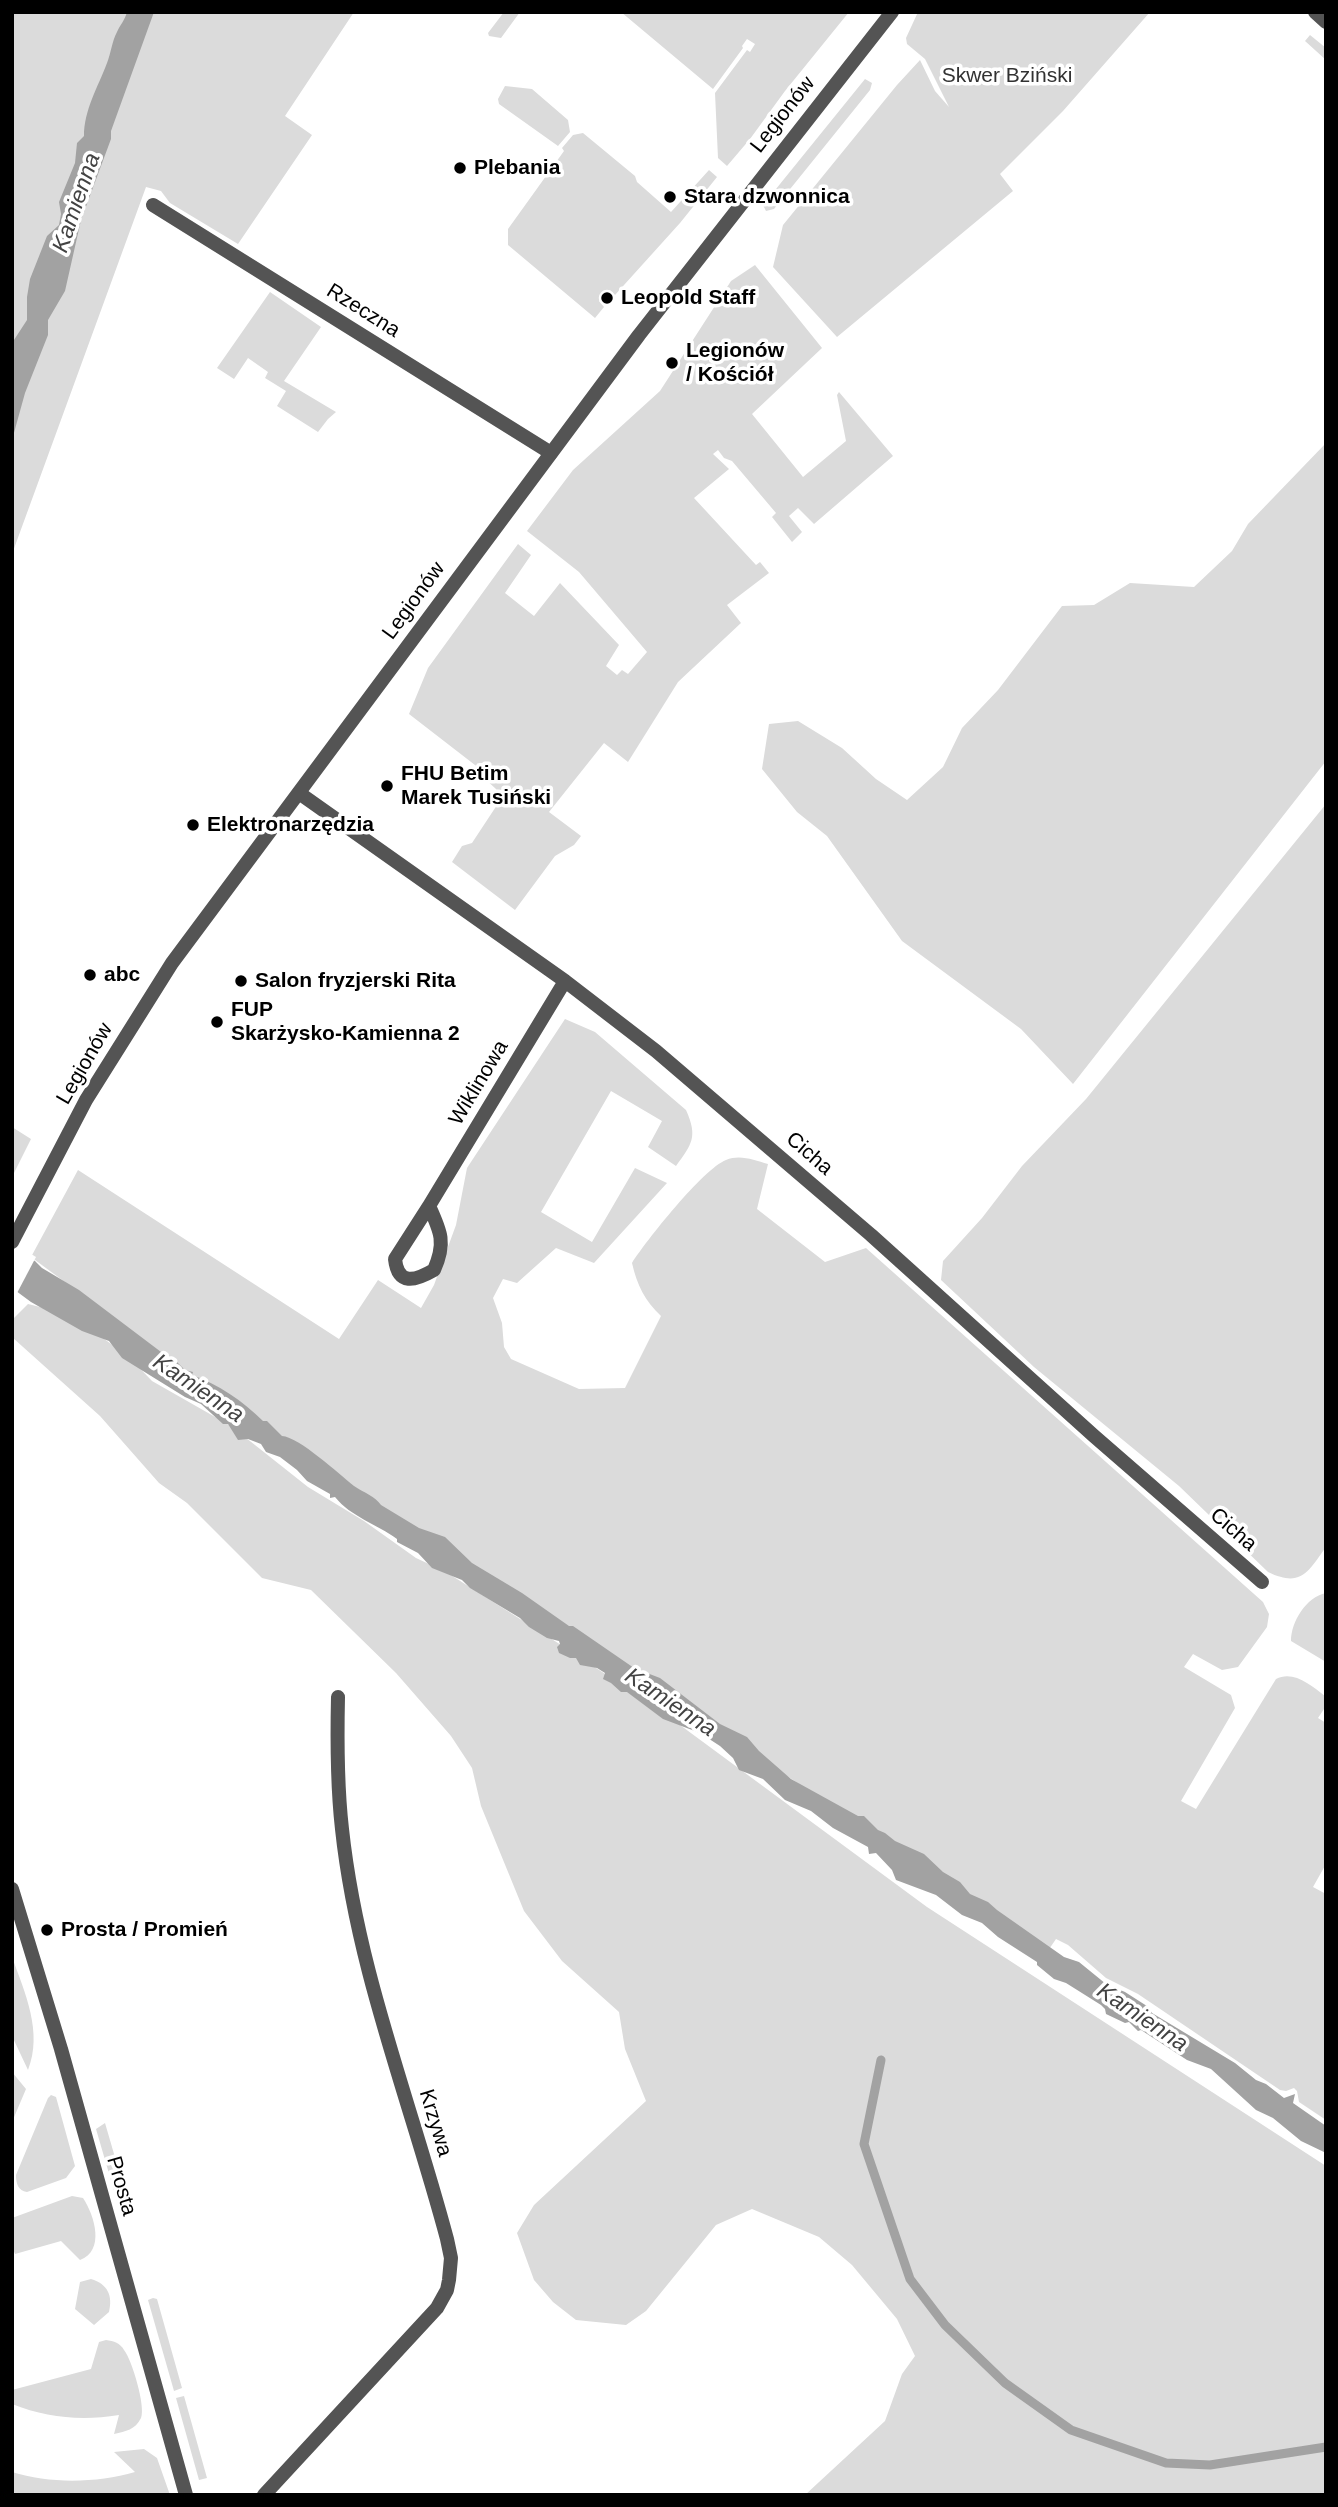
<!DOCTYPE html>
<html>
<head>
<meta charset="utf-8">
<style>
	body { margin:0 }
	#map { position:relative; width:1338px; height:2507px; overflow:hidden; background:#fff; font-family:Helvetica,sans-serif }
	canvas { display:block }
	.frame { position:absolute; inset:0; border:14px solid #000; pointer-events:none }
</style>
</head>
<body>
<div id="map">
<canvas width="1338" height="2507"></canvas>
<div class="frame"></div>
</div>
<script>
const ctx = document.querySelector('canvas').getContext('2d');
ctx.lineJoin = 'round';
function fill(path, color) {
  ctx.fillStyle = color;
  ctx.fill(path, 'evenodd');
}
function trace(path, color, width, dash) {
  ctx.strokeStyle = color;
  ctx.lineWidth = width;
  ctx.lineCap = dash ? 'butt' : 'round';
  ctx.setLineDash(dash || []);
  ctx.stroke(path);
}
function write(font, color, halo, rows, align = 'center') {
  ctx.font = font + ' Helvetica,sans-serif';
  ctx.lineWidth = 7;
  ctx.setLineDash([]);
  ctx.textBaseline = 'middle';
  ctx.strokeStyle = halo;
  ctx.fillStyle = color;
  for (const [text, x, y, turn = 0] of rows) {
    ctx.save();
    ctx.translate(x, y);
    ctx.rotate((+turn || 0) * Math.PI / 180);
    ctx.textAlign = isNaN(turn) ? turn : align;
    if (halo) ctx.strokeText(text, 0, 0);
    ctx.fillText(text, 0, 0);
    ctx.restore();
  }
}
const green = new Path2D(`
	M12,12H354L285,116L312,135L238,244L170,203L161,191L146,187L12,554Z
	M504,12H520L501,38L489,36L488,33Z
	M621,12H849L785,91L750,139L727,166L718,158L715,93L747,50L750,52L755,44L747,39L742,46L743,48L713,89Z
	M918,12H1150L1063,111L1000,174L1013,191L837,337L773,267L783,225L897,85L920,60L935,91L949,107L925,59L907,44L906,38Z
	M1310,35L1326,48V60L1305,41Z
	M865,79L872,83L870,90L774,209L766,211L763,205Z
	M505,86L532,89L568,120L570,132L558,146L499,104L498,99Z
	M583,133L635,176L637,182L671,212L709,170L717,177L680,223L615,295L609,290L599,301L604,307L595,318L508,245V229L564,151L562,148L573,135Z
	M755,265L822,348L752,414L803,477L846,441L837,395L839,392L893,456L814,524L798,508L789,516L802,532L792,542L772,517L776,513L732,461L724,458L718,450L713,454L729,469L694,498L756,565L760,562L769,573L727,605L741,623L678,682L628,762L604,743L549,812L581,836L574,845L555,856L515,910L452,862L462,846L472,843L499,802V795L496,789L484,778V772L409,714L428,668L518,544L531,555L505,593L534,616L560,583L619,645L606,666L617,675L622,670L628,674L647,652L579,572L527,531L573,470L660,391L731,281Z
	M270,292L321,327L284,381L336,412L328,419L318,432L277,406L286,391L265,378L268,372L248,358L234,379L217,368Z
	M1326,443V761L1073,1084L1021,1029L902,941L827,836L797,812L762,769L769,724L798,721L842,748L876,779L907,800L943,767L962,728L998,690L1062,606L1094,605L1130,583L1194,587L1232,551L1248,524Z
	M1326,804V1547C1308,1572 1301,1588 1268,1572L1179,1486L1034,1367L941,1280L943,1261L982,1218L1022,1166L1086,1099Z
	M565,1019L595,1032L686,1110C698,1137 692,1144 676,1166L648,1147L662,1121L611,1091L541,1212L592,1242L635,1168L667,1183L594,1263L556,1248L517,1283L503,1279L493,1298L502,1323L504,1347L511,1359L579,1389L625,1388L661,1316C645,1301 637,1285 632,1263C646,1241 703,1169 726,1160C740,1154 754,1160 768,1164L757,1209L825,1262L866,1248L1263,1602L1269,1614L1267,1627L1238,1667L1222,1670L1193,1654L1184,1667L1231,1695L1235,1708L1181,1801L1196,1809L1276,1679C1293,1670 1311,1685 1325,1696L1326,1706L1318,1718L1326,1723V1864L1313,1887L1326,1894V2120L1299,2102L1297,2091L1294,2088L1286,2091L1280,2090L1138,1994L1106,1978L1068,1945L1056,1939L1045,1955L870,1831L271,1434L31,1257L78,1170L339,1339L378,1280L421,1308L434,1285L456,1225L467,1168Z
	M12,1127L31,1139L12,1177Z
	M28,1304L56,1311L85,1325L129,1357L152,1381L231,1426L308,1487L364,1521L416,1558L446,1572L569,1650L661,1711L927,1907L1326,2166V2495H805L885,2421L902,2374L915,2356L897,2319L852,2265L819,2237L752,2209L716,2225L646,2311L626,2325L576,2320L553,2302L534,2280L517,2233L534,2205L646,2101L625,2049L619,2012L562,1961L524,1911L481,1806L472,1768L451,1736L396,1673L311,1590L262,1578L187,1503L159,1483L100,1416L13,1338L12,1320Z
	M1326,1593V1662L1291,1641C1291,1622 1306,1597 1326,1593Z
	M12,1957C25,1993 43,2032 28,2070L12,2036Z
	M12,2072L26,2089L12,2122Z
	M51,2095L56,2097L75,2166L66,2178L27,2192C18,2191 16,2183 16,2175L48,2098Z
	M105,2123L128,2202L117,2201L96,2129Z
	M72,2196L83,2198C95,2216 105,2251 80,2260L61,2241L15,2254L12,2247V2218Z
	M91,2279C108,2284 113,2296 109,2312L94,2325L75,2309L80,2282Z
	M153,2298L157,2299L182,2388L174,2391L148,2300Z
	M106,2340C114,2341 120,2343 124,2350C132,2360 146,2407 141,2418C135,2430 126,2431 114,2434L119,2415C82,2421 47,2418 12,2404V2390L91,2369L99,2342Z
	M184,2396L207,2478L199,2480L176,2398Z
	M144,2449L157,2458L170,2495H12V2472C50,2484 97,2483 135,2472L114,2452Z`);
const water = new Path2D(`
	M127,12H154L111,131V139L81,220L65,291L48,320V335L25,393L12,440V343L27,320V297L30,279L47,236L59,225L61,214L59,202L75,163L77,143L84,136C84,110 98,87 107,63C111,53 112,41 117,32C120,25 125,20 127,12Z
	M12,1246L35,1261L42,1268L79,1290L169,1358L175,1360L185,1370L193,1372L192,1375C218,1384 243,1401 263,1421H267L282,1436C299,1437 339,1474 354,1486C363,1492 376,1497 381,1505L419,1528L445,1537L472,1563L522,1593L569,1626H573L634,1668L660,1678L720,1724L747,1737L759,1751L791,1779L858,1816H864L878,1830L885,1833L895,1841L924,1854L943,1872L960,1882L970,1894L988,1902L997,1910L1064,1957L1079,1962L1106,1984L1125,1992L1150,2008L1152,2013L1235,2063L1256,2080L1266,2084L1284,2098L1295,2094L1293,2103L1326,2126V2153L1301,2141L1273,2118L1256,2110L1211,2069L1187,2060L1141,2030L1138,2031L1129,2022L1125,2023L1106,2014L1105,2009L1101,2005L1066,1983L1054,1979L1037,1965V1962L998,1937L982,1923L962,1915L936,1895L896,1880L892,1870L876,1853L869,1854L868,1847L833,1828L811,1811L785,1800L763,1779L739,1770L733,1758L720,1746L700,1733L663,1719L627,1692H621L611,1683L603,1679L605,1673L597,1668L580,1665L576,1658H570L559,1653L557,1647L560,1644L559,1641L547,1638L529,1627L520,1618L470,1588L462,1580L432,1568L418,1553L397,1542V1539C377,1524 351,1517 335,1497L330,1498V1494L307,1481L297,1470L280,1457L266,1452L261,1444L248,1439L238,1440L228,1424H223L201,1404L185,1397L122,1358L109,1341L82,1331L31,1302L12,1288Z`);
const pier = new Path2D(`
	M12,1242L36,1257L16,1295L12,1292Z`);
const stream = new Path2D(`
	M881,2060L864,2144L910,2279L945,2325L1005,2383L1071,2430L1166,2463L1210,2465L1326,2447`);
const minor = new Path2D(`
	M153,205L551,453
	M299,793L565,981L656,1051L871,1235L1094,1436L1262,1582
	M429,1206L395,1259C398,1286 415,1281 434,1270C446,1243 441,1232 429,1206L565,981
	M12,1889L61,2049L186,2495
	M264,2495L437,2308L447,2290L449,2280L451,2258L447,2239C411,2103 357,1970 342,1829C337,1785 337,1741 338,1697`);
const tertiary = new Path2D(`
	M1315,12L1326,22
	M12,1242L86,1100L172,963L639,335L892,12`);
const markers = [
	[460,168,7,"#000"],
	[670,197,7,"#000"],
	[607,298,7,"#000"],
	[672,363,7,"#000"],
	[387,786,7,"#000"],
	[193,825,7,"#000"],
	[90,975,7,"#000"],
	[241,981,7,"#000"],
	[217,1022,7,"#000"],
	[47,1930,7,"#000"]
];
const parkNames = [
	["Skwer Bziński",1007,76]
];
const streetNames = [
	["Legionów",783,115,-52],
	["Rzeczna",363,311,32],
	["Legionów",414,601,-54],
	["Legionów",85,1064,-60],
	["Wiklinowa",479,1083,-59],
	["Cicha",809,1154,41],
	["Cicha",1233,1530,41],
	["Krzywa",435,2123,73],
	["Prosta",121,2186,74]
];
const poiNames = [
	["Plebania",474,168],
	["Stara dzwonnica",684,197],
	["Leopold Staff",621,298],
	["Legionów",686,351],
	["/ Kościół",686,375],
	["FHU Betim",401,774],
	["Marek Tusiński",401,798],
	["Elektronarzędzia",207,825],
	["abc",104,975],
	["Salon fryzjerski Rita",255,981],
	["FUP",231,1010],
	["Skarżysko-Kamienna 2",231,1034],
	["Prosta / Promień",61,1930]
];
const waterNames = [
	["Kamienna",77,203,-71],
	["Kamienna",198,1389,34],
	["Kamienna",670,1703,34],
	["Kamienna",1142,2018,34]
];
fill(green, '#dbdbdb');
fill(water, '#a2a2a2');
fill(pier, '#fff');
trace(stream, '#a2a2a2', 9);
trace(minor, '#545454', 14);
trace(tertiary, '#545454', 14);
for (const [x, y, r, color] of markers) {
  const dot = new Path2D();
  dot.arc(x, y, r, 0, 2 * Math.PI);
  ctx.fillStyle = color;
  ctx.fill(dot);
  trace(dot, '#fff', 2.5);
}
write('21px', '#323232', '#fff', parkNames);
write('21px', '#000', '#fff', streetNames);
write('bold 21px', '#000', '#fff', poiNames, 'left');
write('italic 23px', '#434343', '#fff', waterNames);
</script>
</body>
</html>
